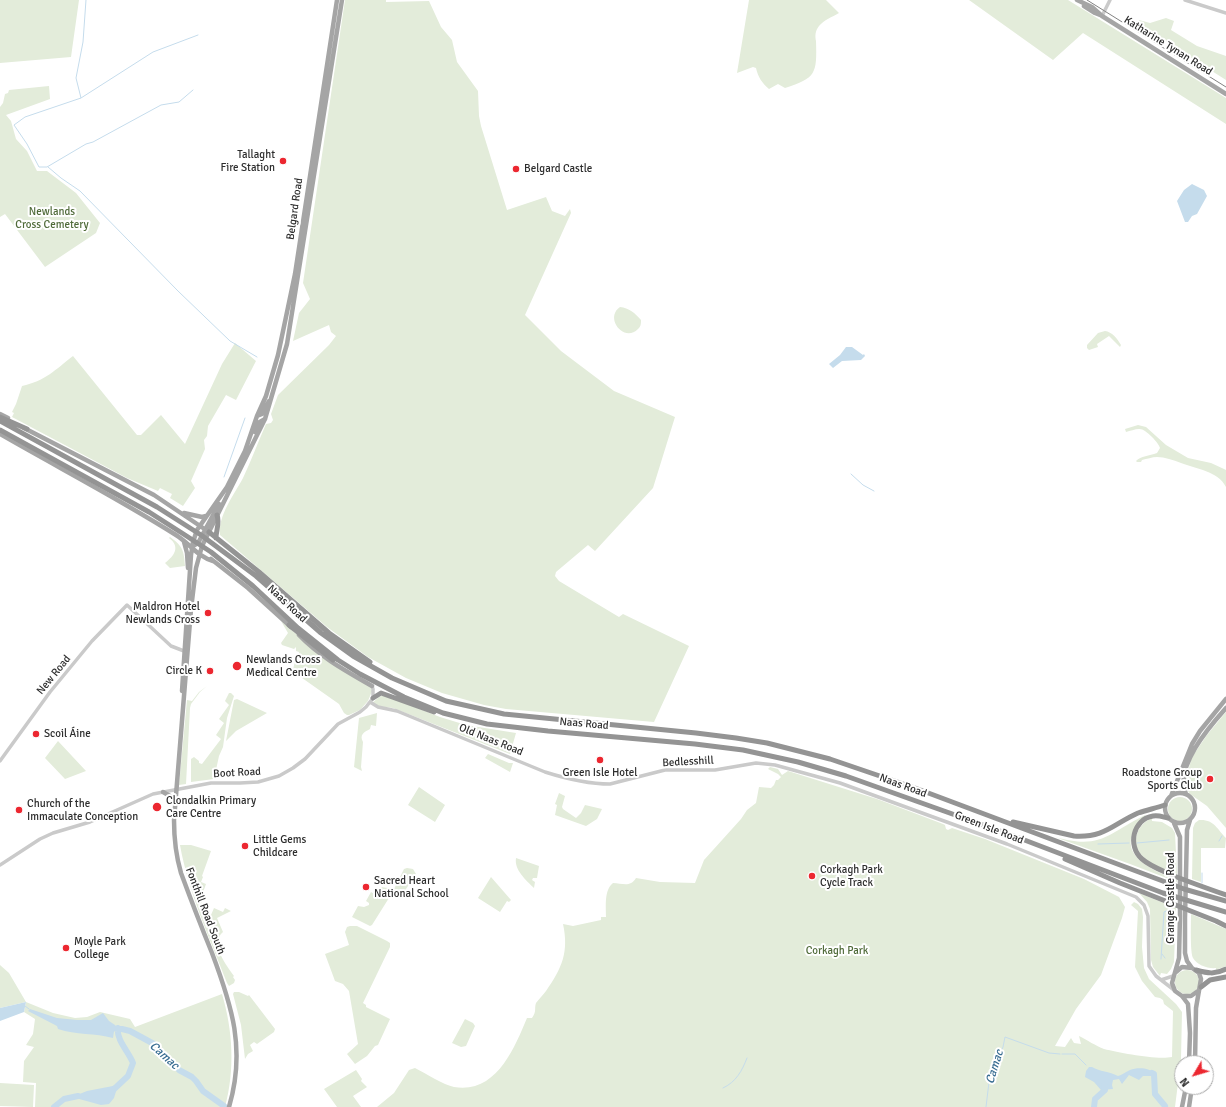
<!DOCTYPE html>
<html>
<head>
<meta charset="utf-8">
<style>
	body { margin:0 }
	#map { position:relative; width:1226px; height:1107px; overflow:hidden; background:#fff; font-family:Signika,sans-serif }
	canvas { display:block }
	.north { position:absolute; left:1174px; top:1055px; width:40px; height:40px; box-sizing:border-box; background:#fff; border:1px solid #ababab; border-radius:50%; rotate:232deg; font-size:11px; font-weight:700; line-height:16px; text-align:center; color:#2d2d2d }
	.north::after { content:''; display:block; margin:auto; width:14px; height:18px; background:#ec2730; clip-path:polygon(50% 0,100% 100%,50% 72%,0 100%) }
</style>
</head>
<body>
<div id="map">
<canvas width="1226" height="1107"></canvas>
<div class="north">N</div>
</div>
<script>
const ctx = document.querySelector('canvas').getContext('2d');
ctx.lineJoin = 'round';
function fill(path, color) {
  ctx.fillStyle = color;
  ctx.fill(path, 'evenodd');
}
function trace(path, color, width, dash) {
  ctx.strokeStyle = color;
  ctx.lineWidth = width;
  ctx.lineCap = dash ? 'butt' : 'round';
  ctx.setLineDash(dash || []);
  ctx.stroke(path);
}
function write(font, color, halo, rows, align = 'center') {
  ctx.font = font + ' Signika,sans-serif';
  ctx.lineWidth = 4;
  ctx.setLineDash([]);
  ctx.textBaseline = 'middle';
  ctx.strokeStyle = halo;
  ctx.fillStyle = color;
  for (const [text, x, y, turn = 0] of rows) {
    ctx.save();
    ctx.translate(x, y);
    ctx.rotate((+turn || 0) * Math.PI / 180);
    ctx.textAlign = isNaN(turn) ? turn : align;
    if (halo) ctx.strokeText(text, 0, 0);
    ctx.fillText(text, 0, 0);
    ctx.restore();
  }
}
const green = new Path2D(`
	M0,0H79L71,57L0,63Z
	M345,0H386V2L429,1L441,27L452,40L457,62L478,91L479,116L481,126L507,210L546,197L552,211L565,216L570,209L571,213L525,315L561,351L614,391L675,417L653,488L595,551L588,545L556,572L555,576L559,581L619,617L623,614L689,646L654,722L506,709L484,705L442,693L406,678L368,657L327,627L220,535C218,515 234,495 243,478C251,461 258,442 266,424L271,423L273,420L271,414L278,395L329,345L336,336L331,332L329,325L293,341L299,313L310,299L303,283Z
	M749,0H826L839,13C832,17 824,20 819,26C815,31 815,36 816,41C817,74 816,78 785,88L778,84L769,89C762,83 758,77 756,68L753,67L737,73Z
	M969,0H1068L1226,98V124L1083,33L1053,60Z
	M1166,18L1174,21L1171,30L1197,46L1226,56V80L1138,24L1139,20L1150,23Z
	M49,86L50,99L6,115L11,121L16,139L27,151L37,171H47L76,193L100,223L96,233L45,267L5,214L0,217V107L3,103L5,94L8,93L9,90Z
	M620,307C629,308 635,313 641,320C641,324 641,326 638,329C624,343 604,318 620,307Z
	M1105,331C1112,332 1117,338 1121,345L1120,347L1109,336L1097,344L1098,347L1089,350L1087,348V345L1098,333Z
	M235,343L256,361L236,400L226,395L208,426L207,436L204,440L205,449L191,481L195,488L183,506L170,498L172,494L160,488L158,491L127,478L12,417L14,413L12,412L16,404L22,386C45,381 55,370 73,356L137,435H141L161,415L185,444L222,364Z
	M1138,425L1146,427L1166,445L1188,458L1211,463L1224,469L1226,470V487C1218,471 1196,469 1181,463C1173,460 1165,457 1157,457C1152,457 1147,459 1142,460L1141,462H1137L1136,461C1141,456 1149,456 1157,453L1160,448C1159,443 1145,428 1139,429C1135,429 1130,431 1126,432L1125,429Z
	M170,537C183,546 184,551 185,566L170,568L165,563C174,556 181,547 169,538Z
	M281,621L301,638L370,686L372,691L368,701L360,710L349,715H347L344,713L339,704L295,673L293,670L295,661L298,660L299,652L296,651V647L294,649L282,645L281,643L288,633Z
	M207,686L200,692L191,704L190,708L186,784L179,785L187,700L192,701L199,692Z
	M229,693H231L234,696L227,718L223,747L219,756L214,779L191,782V759L194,757L199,761V763L202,764L221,739L216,735L224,723L219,719L229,705L225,701Z
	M384,695L440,717L466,725L516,733L510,754L393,708L377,706L372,703L379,697Z
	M237,699L267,713L236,731L226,741L234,700Z
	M1226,712V828L1207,806L1190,794L1186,788L1185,782L1192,757L1207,735Z
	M377,713L376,726L371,725L370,729C364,732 359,735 363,742L361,767L362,771L354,767L359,718Z
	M58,741L86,771L65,779L45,758Z
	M488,754L509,763H513L510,772L485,758Z
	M770,767L778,769L782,775L788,771L877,799L943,824L945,825L946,829L948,830L952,828L985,839L1084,879L1119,897L1125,907L1122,918L1101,975L1076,1009L1055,1046L1065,1047L1071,1038L1074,1043L1081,1044L1079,1036C1087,1040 1096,1046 1104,1049C1121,1053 1156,1060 1172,1057L1173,1011L1164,1004L1163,1000L1160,998L1155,997L1142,981L1135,967L1138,911L1131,905L1134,902L1138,904L1142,909L1143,917L1142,947L1144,968L1149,979L1176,1004L1182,1012L1181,1059L1175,1107H377L394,1093L409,1070L415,1068C425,1073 444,1085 454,1087C496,1094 514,1049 527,1018H532C537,1011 534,1009 536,1003C539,999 543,995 546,991C562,968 569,952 563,924L573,926L601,920V917H606C606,906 604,890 613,883C622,883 630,888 636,878L660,882L695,883L704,860L741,819L747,810L756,803L759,787L771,788L774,785L776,780H778L781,777L778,774L768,769Z
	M419,787L445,805L435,822L408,805Z
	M559,793L565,796L562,807L563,809L576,818L581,813L585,805L602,809L597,819L586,826L555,815L557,805L555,804Z
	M1168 809a12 12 0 1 1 24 0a12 12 0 1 1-24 0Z
	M1145,815V817C1141,822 1134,829 1132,835C1123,860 1160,873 1177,880V882L1130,864L1055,837C1101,850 1107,834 1145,815Z
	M1152,818V821L1162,822L1172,828L1175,833L1177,874C1160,868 1130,858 1137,834C1139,827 1145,821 1152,818Z
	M1199,820C1214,819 1217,829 1226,838L1225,848H1201V882L1192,879L1193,828L1195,823Z
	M180,845H191L211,851L202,876L203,877L201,882L206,884L200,901L202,902L199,909L211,915L214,908L223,912L225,908L231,911L217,918L223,932C209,944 227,966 234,976L233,977L235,980L234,983L229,986L227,983C210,939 188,891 180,845Z
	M516,858L539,866L537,878H533L532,880L535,882L534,888C526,880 514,870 516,858Z
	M407,868L413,869L416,874L402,895L394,890L372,925L370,926L352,917L358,906L364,907L369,905V903L366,901L371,892L376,895L381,887L394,889L404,869Z
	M491,877L511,900L509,902L507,901L500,912L478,898Z
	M1139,893L1176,908L1174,962L1171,969L1167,974L1161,973L1160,976L1153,967L1151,960L1150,909L1147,902Z
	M1191,914L1226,929V966L1216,970V968C1208,969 1197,965 1193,958C1190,952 1191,923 1191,914Z
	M350,926H357L387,941L390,943V947L363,1003L366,1005V1007L390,1019L378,1045L375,1046L367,1056L355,1064L347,1054L358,1044L349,991L343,984L335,981L325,954L349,945L345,932L347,927Z
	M0,965L9,973L26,1002L53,1013L75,1018L87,1017L100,1012L130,1019L135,1027L222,994C233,1031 235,1070 225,1107H35L36,1083L23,1082L24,1061L34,1047L26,1045L33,1034L35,1019L24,1012L26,1002L0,1008Z
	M1175 982a12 12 0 1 1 24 0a12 12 0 1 1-24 0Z
	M234,992H239L248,996L249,995L275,1029L274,1032L257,1044L254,1042L250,1045L253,1051L248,1054L245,1059L241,1025L233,994Z
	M465,1019L473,1023L475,1026L466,1046L461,1047L452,1043Z
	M356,1070L362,1079L361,1081L367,1087L353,1096L361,1107H337L324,1089Z
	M0,1083L34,1085L33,1107L0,1106Z`);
const water = new Path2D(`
	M1192,184L1204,190L1207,196L1197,214L1192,216L1188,222H1185L1177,201L1184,190Z
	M846,347H852L863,355L864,354L865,356L861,360L842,361L833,368L829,364L840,355Z
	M26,1002L24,1012L0,1021V1008Z
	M30,1009L57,1018L77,1020H91L103,1013L109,1021L115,1025L113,1038C95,1033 76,1035 58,1029L57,1026L28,1011Z
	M1089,1067H1092C1100,1072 1109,1071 1118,1076C1122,1075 1125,1072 1130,1070C1138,1067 1150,1068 1156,1074L1154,1080L1152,1076H1143L1139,1080L1129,1075L1122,1084L1119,1079L1113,1080L1112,1085L1113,1089L1101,1090L1094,1082L1085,1077L1086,1071Z
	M118,1085L114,1098L109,1104L101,1105L72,1097L87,1091Z`);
const stream = new Path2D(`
	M86,0L83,42L76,78L81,98L25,117L14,125L27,144L39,167H47L86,144L93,142L161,105L179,102L193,90
	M81,98L153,52L198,35
	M48,167L61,178L80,191L178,291L230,341L257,357
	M851,474L863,485L874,491
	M224,477L245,418
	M1219,841L1222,836
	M1137,843L1169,840
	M1098,844L1129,843
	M1202,883V873
	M1162,954L1165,958
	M1161,959L1164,912L1169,910
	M25,1006L29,1009
	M1062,1054H1075L1086,1065
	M723,1088C736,1082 742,1071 747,1058
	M986,1107L989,1082L1003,1047L1005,1037L1049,1053L1060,1054`);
const river = new Path2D(`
	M108,1028L122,1029L130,1031L154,1044L179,1070L192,1077L196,1081L203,1091L224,1106
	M1152,1073L1154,1074L1155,1094L1165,1106
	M112,1091L128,1076L133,1063C129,1052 116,1040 118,1028
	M54,1107L64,1099L78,1096
	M1094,1107L1095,1099L1105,1090L1104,1084`);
const minor = new Path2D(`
	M1185,0L1226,13
	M1102,16L1110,0
	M370,702L378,707L397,711L545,772C564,778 590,784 610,784L665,770H715L756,763L775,765L840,783L1007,844L1136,897L1144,905L1148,916L1149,966L1156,976L1174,990
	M0,761L50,692L92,641L127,605L171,646L184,651
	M0,865L40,839L53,833L90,822L153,794L211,783H240L258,782L279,776L293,768L305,759L338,724L360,712L366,707L373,698V689L372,686
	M1161,980L1173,976`);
const major = new Path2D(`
	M1077,0L1092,7L1102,16L1226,94
	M1084,6L1095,13L1100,15
	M0,414L8,418
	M257,416L262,414L269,401
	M24,428L154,495L209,532
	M255,432L258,423L265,419
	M0,434C59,468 119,499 176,535C189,543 198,557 213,561
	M184,513L202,517L206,516
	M184,542L187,553L188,568
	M195,545L198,543L219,504
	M211,559L248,588L291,627
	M299,635C320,657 346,671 372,686
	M182,691L191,555L193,542L197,530L227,487L245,451L257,416L266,396L278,355L295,274L337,0
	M163,792L170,796L176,804
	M1165 808a15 15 0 1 1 30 0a15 15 0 1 1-30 0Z
	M1186,794C1174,767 1209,727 1226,708
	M1171,796L1192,744L1200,731L1226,699
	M1190,820L1187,830L1185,918V953L1187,961L1192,968
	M1174,823L1180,837V916L1179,958L1172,983L1175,991L1182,996L1188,1004L1190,1033L1189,1063
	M1176,972L1182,967L1192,968L1199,973L1201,979L1196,1008L1195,1063
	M1182,996H1191L1198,991
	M229,1107C246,1050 232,1006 212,953C201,926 191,900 181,873C176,856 174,839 174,820L191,609L196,568L202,546L265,419L287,344L342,0
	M1182,1107L1186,1087
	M1189,1107L1192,1087`);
const highway = new Path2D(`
	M0,417L27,429
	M0,421L157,507L201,535L256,576L321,633L353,656L392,678L446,701L504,714L696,733L736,738L767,743L830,759L915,788L1184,889L1226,901
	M0,430L149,512L185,535L211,552L253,586L298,628L338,660L360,674L404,697L443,713L487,724L548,731L695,744L743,750L798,762L846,776L1014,836L1163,893L1226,912
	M209,532L259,572L329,633L370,662
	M216,538C216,530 220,523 217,515
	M289,625L333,660
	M373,698L381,693L434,712
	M1168,818C1163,817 1159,815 1153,816C1133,819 1127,846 1142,859C1151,867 1164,871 1174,876C1192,883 1209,889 1226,895
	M1013,822L1074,836C1105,838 1113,824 1138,813C1147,810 1156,808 1165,805
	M1065,859L1120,883L1216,921L1226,926
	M1196,970C1207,973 1215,975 1226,969
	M1201,987L1210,980L1226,977`);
const tram = new Path2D(`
	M1087,0L1226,87`);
const markers = [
	[283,161,4,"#ec2730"],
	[516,169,4,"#ec2730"],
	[208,613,4,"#ec2730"],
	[237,666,5,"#ec2730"],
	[210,671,4,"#ec2730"],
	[36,734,4,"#ec2730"],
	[600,760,4,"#ec2730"],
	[1210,779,4,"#ec2730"],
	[157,807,5,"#ec2730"],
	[19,810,4,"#ec2730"],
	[245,846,4,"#ec2730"],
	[812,876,4,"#ec2730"],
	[366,887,4,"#ec2730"],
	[66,948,4,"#ec2730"]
];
const streetNames = [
	["Katharine Tynan Road",1168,46,32],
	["Belgard Road",295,209,-82],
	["Naas Road",287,604,43],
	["New Road",54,675,-51],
	["Naas Road",584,724,5],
	["Old Naas Road",491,740,22],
	["Bedlesshill",688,762,-3],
	["Boot Road",237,773,-3],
	["Naas Road",903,786,20],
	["Green Isle Road",989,828,21],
	["Grange Castle Road",1171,898,-90],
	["Fonthill Road South",205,911,69]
];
const poiNames = [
	["Tallaght",275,155,"right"],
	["Fire Station",275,168,"right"],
	["Belgard Castle",524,169],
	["Maldron Hotel",200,607,"right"],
	["Newlands Cross",200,620,"right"],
	["Newlands Cross",246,660],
	["Medical Centre",246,673],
	["Circle K",202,671,"right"],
	["Scoil Áine",44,734],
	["Green Isle Hotel",600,773,"center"],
	["Roadstone Group",1202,773,"right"],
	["Sports Club",1202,786,"right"],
	["Clondalkin Primary",166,801],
	["Care Centre",166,814],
	["Church of the",27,804],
	["Immaculate Conception",27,817],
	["Little Gems",253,840],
	["Childcare",253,853],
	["Corkagh Park",820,870],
	["Cycle Track",820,883],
	["Sacred Heart",374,881],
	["National School",374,894],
	["Moyle Park",74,942],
	["College",74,955]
];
const parkNames = [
	["Newlands",52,212],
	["Cross Cemetery",52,225],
	["Corkagh Park",837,951]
];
const waterNames = [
	["Camac",164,1056,42],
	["Camac",995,1067,-73]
];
fill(green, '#e3ecda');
fill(water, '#c5dcec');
trace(stream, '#c5dcec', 1);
trace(river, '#c5dcec', 6);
trace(minor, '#cacaca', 3.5);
trace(major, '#a5a5a5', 4.5);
trace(highway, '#949494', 5);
trace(tram, '#828282', 1);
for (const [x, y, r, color] of markers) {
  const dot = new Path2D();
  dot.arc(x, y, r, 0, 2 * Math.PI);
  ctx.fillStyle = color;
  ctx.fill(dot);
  trace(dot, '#fff', 1.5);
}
write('11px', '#2d2d2d', '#fff', streetNames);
write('11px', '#2d2d2d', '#fff', poiNames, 'left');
write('11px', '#4f6a39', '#fff', parkNames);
write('italic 12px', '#386d92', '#fff', waterNames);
</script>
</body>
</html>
